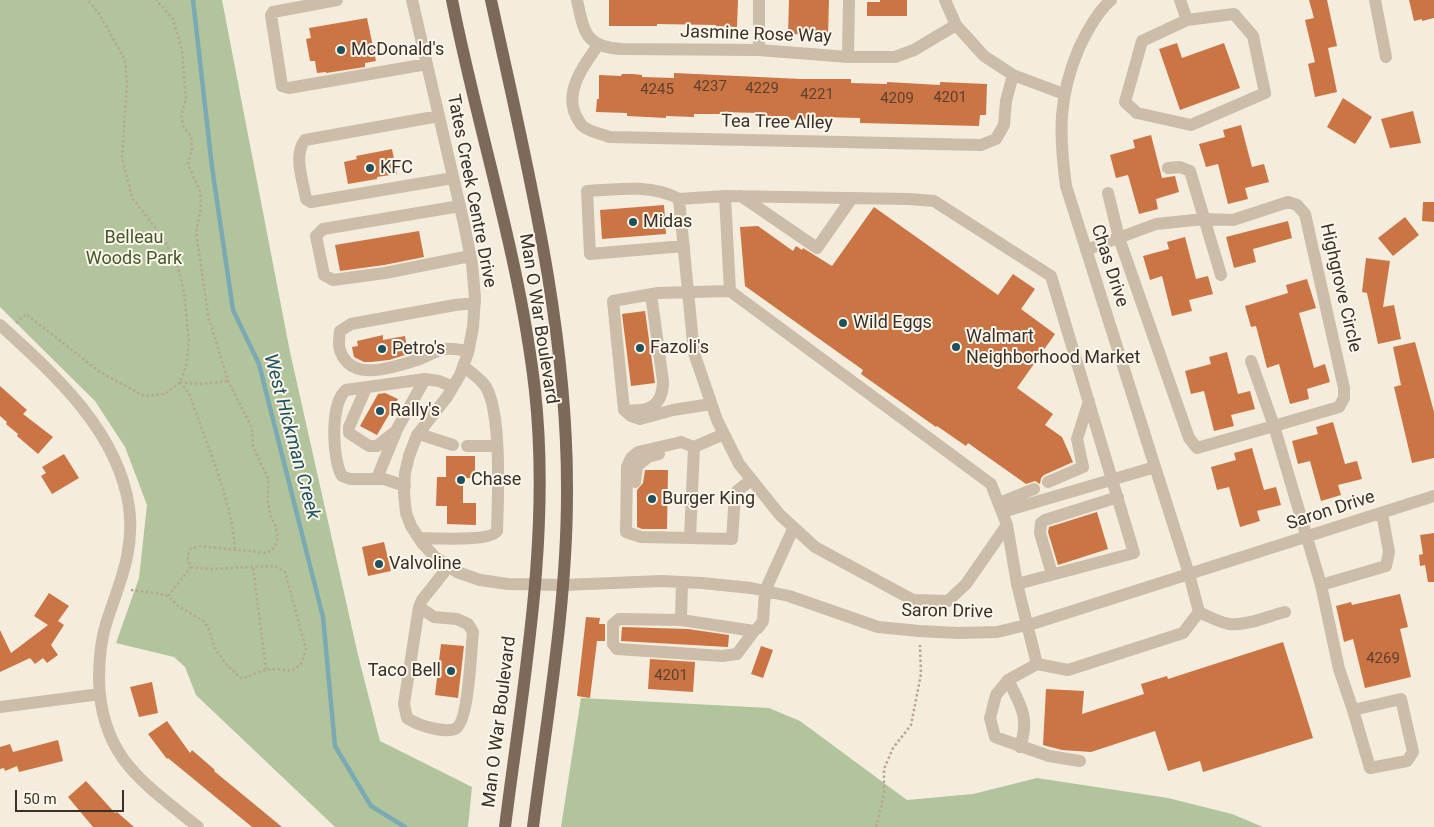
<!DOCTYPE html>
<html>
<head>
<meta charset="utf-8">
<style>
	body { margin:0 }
	#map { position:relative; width:1434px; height:827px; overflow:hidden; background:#f4ecdd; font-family:Roboto,sans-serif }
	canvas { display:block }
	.scale { position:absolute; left:15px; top:790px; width:109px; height:22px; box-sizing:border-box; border:2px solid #393029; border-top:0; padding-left:6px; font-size:15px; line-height:18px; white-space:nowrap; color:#393029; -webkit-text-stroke:4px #fbf5ea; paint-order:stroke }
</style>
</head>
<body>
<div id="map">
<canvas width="1434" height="827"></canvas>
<div class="scale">50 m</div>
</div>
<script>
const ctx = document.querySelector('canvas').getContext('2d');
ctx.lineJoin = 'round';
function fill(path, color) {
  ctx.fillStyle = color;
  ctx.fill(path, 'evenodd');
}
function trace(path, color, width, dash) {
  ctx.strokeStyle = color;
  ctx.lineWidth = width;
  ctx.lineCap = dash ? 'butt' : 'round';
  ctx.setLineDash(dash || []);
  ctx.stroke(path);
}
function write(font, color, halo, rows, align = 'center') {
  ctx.font = font + ' Roboto,sans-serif';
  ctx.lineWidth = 4;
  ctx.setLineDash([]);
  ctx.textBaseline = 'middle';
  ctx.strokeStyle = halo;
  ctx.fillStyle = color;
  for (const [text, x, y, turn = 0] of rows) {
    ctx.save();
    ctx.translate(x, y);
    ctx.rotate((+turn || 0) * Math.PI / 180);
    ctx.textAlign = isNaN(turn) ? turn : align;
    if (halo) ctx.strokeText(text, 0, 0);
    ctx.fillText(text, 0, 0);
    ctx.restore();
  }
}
const green = new Path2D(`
	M0,0H222L290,352L358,655L380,741L472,787L468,827H335L196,695L185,667L174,657L116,643L139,578L147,505L125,447L95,401L0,307Z
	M581,698L769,708L800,721L907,800L973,794L1037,778L1168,798L1232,814L1263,827H561Z`);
const stream = new Path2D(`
	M193,0L212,167L233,310L259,364L323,617L335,746L371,806L405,827`);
const building = new Path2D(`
	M609,0H738L737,27L716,26V25L657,24V26H609Z
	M789,0H829L828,35L788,34Z
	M880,0H907V16H867V2H880Z
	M1309,0H1327L1337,46L1328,48L1337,92L1315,97L1308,64L1315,62L1305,20L1314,18Z
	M1409,0H1434V18L1422,21V19L1414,21Z
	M367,18L376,61L365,63V67L326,73V72L317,73L315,61H310L306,39L311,38L309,28Z
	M1177,43L1182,58L1224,43L1240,88L1180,110L1159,49Z
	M674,73L801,79H851V83L887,84V82L940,85V82L987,84L986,115H980L979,126L860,123V118L821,117V119L787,120V116H759V113L720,112V114H694V117L666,116V118L627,116V113L596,112L597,99H599V75L621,76L622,74H633L642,75V77L674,78Z
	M1343,98L1372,117L1355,144L1327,127Z
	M1413,111L1421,143L1390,148L1381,119Z
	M1241,125L1252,167L1264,164L1269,182L1245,188L1248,199L1228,204L1218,164L1206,167L1199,144L1225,137L1223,130Z
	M1151,135L1162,178L1175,176L1179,192L1156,199L1158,209L1139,214L1128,175L1116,178L1110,155L1135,148L1133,140Z
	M392,149L397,174L377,177V179L348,184L344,162L357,159L356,156Z
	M1423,202H1434V222L1422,221Z
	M664,205L666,234L602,239L600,210Z
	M874,207L998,295L1013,274L1035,289L1021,309L1055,334L1017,388L1053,414L1045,425L1062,437L1073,462L1044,475L1041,478L1040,484L1035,481L1026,484L968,443L966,446L937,426L936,427L861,374L863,370L745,286L740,227L758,226L793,251L796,246L802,250L803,248L832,266Z
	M1405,217L1419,235L1393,256L1378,238Z
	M1288,221L1292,238L1253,249L1256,262L1234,268L1226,237Z
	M419,231L424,257L384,265L340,271L335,245Z
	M1185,237L1196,279L1208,276L1213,294L1189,300L1192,311L1172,316L1162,276L1150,280L1143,256L1169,249L1167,242Z
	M1366,258L1390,261L1383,307L1394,305L1401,339L1378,344L1367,293L1362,292Z
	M1307,279L1316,308L1299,313L1314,368L1325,364L1330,382L1307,389L1309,399L1290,404L1279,364L1267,368L1256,326L1251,327L1245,306L1288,293L1286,285Z
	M645,311L655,383L631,386L622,314Z
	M383,335V340L405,336L408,354L389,360L371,362H364L354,357L352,347L358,346L357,341Z
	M1415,342L1434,412V458L1412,463L1394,387L1401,385L1393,347Z
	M1227,352L1238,394L1250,391L1255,409L1231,415L1234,426L1214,431L1204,391L1191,394L1185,371L1211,364L1209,357Z
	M0,386L27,410L23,414L53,437L38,454L17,436L18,434L6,424L7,422L0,416Z
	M385,393L398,399L377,435L360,426L378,394Z
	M1333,422L1345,464L1357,461L1362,479L1338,485L1341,495L1321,501L1310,461L1298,464L1292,441L1318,434L1316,427Z
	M1252,448L1264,490L1276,487L1281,505L1257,511L1260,521L1240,527L1229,487L1217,490L1211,467L1236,460L1234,453Z
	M64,454L79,478L52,494L41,476L46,473L42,467Z
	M446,456H475V478H463V503H476V525L447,524V506H436L437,477H446Z
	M645,470H668L667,529H642L637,527V490L643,483Z
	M1097,512L1108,549L1058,565L1048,532L1049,527Z
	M1434,533V582H1428L1425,565L1420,566L1419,555L1423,554L1420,535Z
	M384,542L391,571L368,576L362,547Z
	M49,593L69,606L58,621L64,625L51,645L58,655L47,663L43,658L35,664L30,658L0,672V630L11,653L48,625L34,616Z
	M1400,594L1408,627L1400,629L1411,677L1365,688L1353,639L1344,642L1336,606L1351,602L1352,605Z
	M586,617L600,618L599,624H605V641H597L590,698L577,696Z
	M622,627L688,629L729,635L728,647L621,641Z
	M1283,642L1313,738L1203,772L1200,761L1168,771L1155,731L1091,752L1062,750L1043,745L1046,689L1084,691L1082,714L1144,694L1141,684L1167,676L1168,679Z
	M441,644L464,646L458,698L435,695Z
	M761,646L773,650L763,678L751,674Z
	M650,659L695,662L693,692L648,689Z
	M152,682L158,713L139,717L130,687Z
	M167,721L190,753L192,750L215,770L214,771L282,827H252L168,758L167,759L148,734Z
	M58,740L63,761L19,772L17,766L5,771L4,768L0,769V747L10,744L13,752Z
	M86,781L115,813L117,812L134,827H93L68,797Z`);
const path = new Path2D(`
	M16,323L26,314L100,372L144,396L165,394L180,382L186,366L189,343L184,292L178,268L163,237L132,198L122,158L127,84L125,60L100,15L88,0
	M180,382L189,393C205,441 232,499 235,550
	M180,382L201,384L228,381
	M253,568L266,669
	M131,590L156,593L168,596L178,606L205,622L210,632L214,647L227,665L242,679C263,670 268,667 292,671L301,664L306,649L285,572L275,566L210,569L191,567C187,561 188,556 190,549L200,546L267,553L275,547L278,538L275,524L271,518L267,499L269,480L253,447L252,428L228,381L208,315L196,232L201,208L200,191L188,164L192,148L191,137L184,127L181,115L186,99L182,50L173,19L156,0
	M168,596L191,567
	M876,827L884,794V769L893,748L911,725L921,674L920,645`);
const minor = new Path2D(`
	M337,0L273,12L271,15L282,86L289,88L427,64
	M412,0L464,224L472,264L475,297L473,327L468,353L460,375L447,397L417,435L409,456L405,473L404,493L406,513L411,526L422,543L435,557L457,572L480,580L508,584L563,585L662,581L702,583L751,588L789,596L878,627L919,631L958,633L997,632L1035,623L1434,496
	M577,0C584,32 585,47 622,49L759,50L848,57H895L914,50L956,25
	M945,0L956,25L984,56L1013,75L1064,94
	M1180,0L1187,20
	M1375,0L1386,57
	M1234,14L1253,36L1265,93L1191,125L1137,113L1125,102L1142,41L1187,20Z
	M599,44C583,66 561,95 579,121C579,122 583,127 584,127C590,132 602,134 609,137L981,145L996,139L1004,125L1006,101L1013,75
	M759,50V0
	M848,57L849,0
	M439,116L305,140C293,155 303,181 306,199L311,202L453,178
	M1168,168L1180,167L1190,171L1221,275
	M1108,193L1119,238L1189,438L1197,448L1274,426L1251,361
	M725,196L730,291L991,484L1007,525L1017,584L1037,664
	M741,196L817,248L852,198
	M679,199L725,196L909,199L934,201L1051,276L1134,553L1017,584
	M460,206L323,229L316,236L324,275L333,280L385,273L470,256
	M684,246L590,254L587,191C616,189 652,184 679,199L694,353L717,420L739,464L780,515L815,547L913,600L948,601L966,584L1007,525
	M1086,250L1156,224L1204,219L1233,220L1288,202L1297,205L1305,214L1344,388V398L1339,407L1274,426L1321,585L1339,669L1353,710L1370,768L1407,761L1413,752L1401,699L1353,710
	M0,325C54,374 118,431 129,507C135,552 119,583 106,624C100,643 99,661 99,680C101,758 144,783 198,827
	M468,351C461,350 453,348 445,349C436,350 426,357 417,360C398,366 363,378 348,363C338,353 338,344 340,331L351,324L455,305L475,303
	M366,388L349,427V433L369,446H377L396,431L425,379
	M711,404L673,410L640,419L631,416L624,410L613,301L658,293L730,291
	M624,410C647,412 663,408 663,381L651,294
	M419,434L453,445
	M724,434L694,447L690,538L732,539L735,495L737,491L751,480
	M467,446H497
	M377,478L396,432
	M635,482L637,466L648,457L659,454
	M1048,482L1083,467L1077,439L1089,401
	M405,486L384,479H350L342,476C332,459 330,403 346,390L425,379L439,381L453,387
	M999,503L1034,489
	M1002,512L1155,467
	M419,538C433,538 490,542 497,531C498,498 502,415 486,387C481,379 470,372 463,366
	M690,538L641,537L626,532L627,467L631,458L638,452L681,442L694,447
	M1052,574L1040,533L1041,523L1045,520L1118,497
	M682,582L681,620L754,631L758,628L763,621L765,591L793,529
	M1321,585L1386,566L1389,552L1382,513
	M419,607L434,617L457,619L468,624L473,632C471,649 469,723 455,729C449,731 441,730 436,729C425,727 416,724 407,718L404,704L419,607L422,600L449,566
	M1199,612C1209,617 1219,622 1229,624C1247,626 1268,616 1285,612
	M681,620L619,619L613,624V644L617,649L722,656L737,654L754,631
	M1008,680C1021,706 1030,718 1020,747
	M0,707L100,694
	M1080,761L1049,756L995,737L990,718L996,695L1008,680L1037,664L1068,670L1183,633L1199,612L1189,574L1066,186C1059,134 1058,97 1079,48C1087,31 1097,12 1111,0`);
const major = new Path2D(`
	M452,0C478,131 520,258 535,391C551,536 523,683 505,827
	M491,0C526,162 568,326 567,493C567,605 547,716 533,827`);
const markers = [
	[341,50,5,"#1c515d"],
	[370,168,5,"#1c515d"],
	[633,222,5,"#1c515d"],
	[843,323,5,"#1c515d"],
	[956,347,5,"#1c515d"],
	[640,348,5,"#1c515d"],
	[382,349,5,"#1c515d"],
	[380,411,5,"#1c515d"],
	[461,480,5,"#1c515d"],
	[652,499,5,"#1c515d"],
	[379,564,5,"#1c515d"],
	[451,671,5,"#1c515d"]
];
const numberNames = [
	["4237",710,87],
	["4229",762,89],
	["4245",657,90],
	["4221",817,95],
	["4201",950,98],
	["4209",897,99],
	["4269",1383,659],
	["4201",671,676]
];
const streetNames = [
	["Jasmine Rose Way",756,35,2],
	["Tea Tree Alley",777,123,1],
	["Tates Creek Centre Drive",471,191,79],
	["Chas Drive",1109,266,72],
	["Highgrove Circle",1340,288,77],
	["Man O War Boulevard",538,319,81],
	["Saron Drive",1331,511,-18],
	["Saron Drive",947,612,1],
	["Man O War Boulevard",500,722,-83]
];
const poiNames = [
	["McDonald's",351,50],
	["KFC",380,168],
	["Midas",643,222],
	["Wild Eggs",853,323],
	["Walmart",966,337],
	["Neighborhood Market",966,358],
	["Fazoli's",650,348],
	["Petro's",392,349],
	["Rally's",390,411],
	["Chase",471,480],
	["Burger King",662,499],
	["Valvoline",389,564],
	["Taco Bell",441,671,"right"]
];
const parkNames = [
	["Belleau",134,238],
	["Woods Park",134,259]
];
const waterNames = [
	["West Hickman Creek",291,437,75]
];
fill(green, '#b2c49c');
trace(stream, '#7baab2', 4.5);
fill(building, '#cb7444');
trace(path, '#b8a792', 2.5, [2.5, 2.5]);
trace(minor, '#ccbda8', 12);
trace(major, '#7c6959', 12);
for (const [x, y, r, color] of markers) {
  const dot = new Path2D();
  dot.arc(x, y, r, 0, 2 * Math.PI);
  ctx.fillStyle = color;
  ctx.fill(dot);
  trace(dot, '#fbf5ea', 2);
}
write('15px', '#5e4130', null, numberNames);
write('18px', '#393029', '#fbf5ea', streetNames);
write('18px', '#393029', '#fbf5ea', poiNames, 'left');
write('18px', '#43592b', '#fbf5ea', parkNames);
write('italic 19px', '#1c515d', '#fbf5ea', waterNames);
</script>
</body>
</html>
